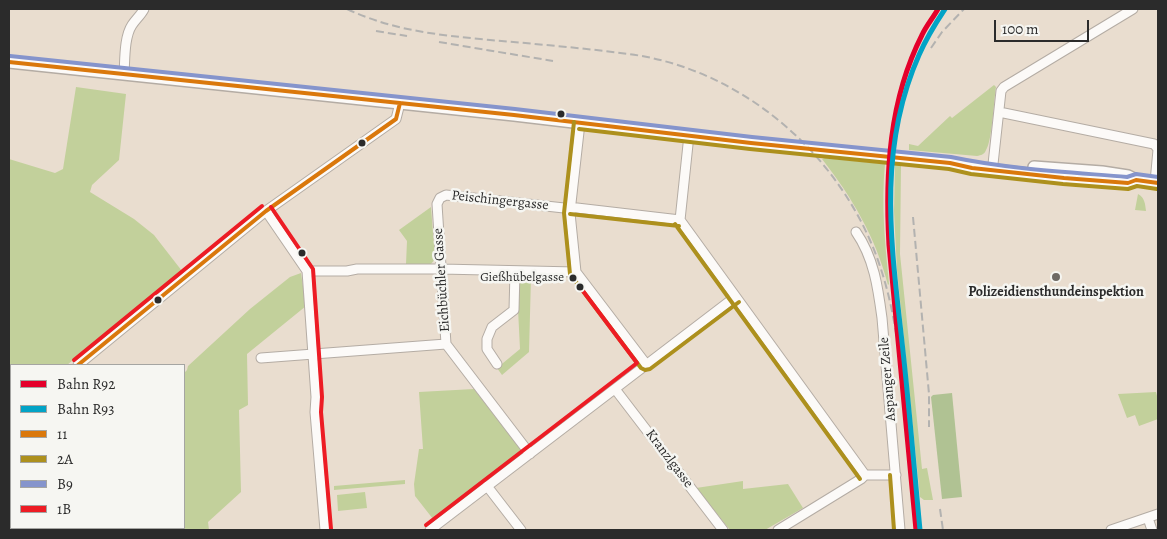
<!DOCTYPE html>
<html>
<head>
<meta charset="utf-8">
<style>
	body { margin:0 }
	#map { position:relative; width:1167px; height:539px; overflow:hidden; background:#e9ddcf; font-family:Alegreya,serif }
	canvas { display:block }
	.frame { position:absolute; inset:0; border:10px solid #2b2b2b; pointer-events:none }
	.legend { position:absolute; left:10px; top:364px; width:175px; height:165px; box-sizing:border-box; background:#f6f6f2; border:1px solid #a5a5a2; margin:0; padding:6px 9px; list-style:none; font-size:15px; color:#2b2b2b }
	.legend li { display:flex; align-items:center; gap:10px; height:25px }
	.legend b { width:25px; border:1px solid #a5a5a2 }
	.scale { position:absolute; left:994px; top:20px; width:95px; height:22px; box-sizing:border-box; border:2px solid #2b2b2b; border-top:0; padding-left:6px; font-size:15px; line-height:18px; white-space:nowrap; color:#2b2b2b; -webkit-text-stroke:4px #f6f6f2; paint-order:stroke }
</style>
</head>
<body>
<div id="map">
<canvas width="1167" height="539"></canvas>
<div class="frame"></div>
<ul class="legend">
<li><b style="height:6px;background:#e4002b"></b>Bahn R92</li>
<li><b style="height:6px;background:#02a3c6"></b>Bahn R93</li>
<li><b style="height:6px;background:#da780c"></b>11</li>
<li><b style="height:6px;background:#ad901d"></b>2A</li>
<li><b style="height:6px;background:#8594cc"></b>B9</li>
<li><b style="height:6px;background:#ed1c24"></b>1B</li>
</ul>
<div class="scale">100 m</div>
</div>
<script>
const ctx = document.querySelector('canvas').getContext('2d');
ctx.lineJoin = 'round';
function fill(path, color) {
  ctx.fillStyle = color;
  ctx.fill(path, 'evenodd');
}
function trace(path, color, width, dash) {
  ctx.strokeStyle = color;
  ctx.lineWidth = width;
  ctx.lineCap = dash ? 'butt' : 'round';
  ctx.setLineDash(dash || []);
  ctx.stroke(path);
}
function write(font, color, halo, rows, align = 'center') {
  ctx.font = font + ' Alegreya,serif';
  ctx.lineWidth = 5;
  ctx.setLineDash([]);
  ctx.textBaseline = 'middle';
  ctx.strokeStyle = halo;
  ctx.fillStyle = color;
  for (const [text, x, y, turn = 0] of rows) {
    ctx.save();
    ctx.translate(x, y);
    ctx.rotate((+turn || 0) * Math.PI / 180);
    ctx.textAlign = isNaN(turn) ? turn : align;
    if (halo) ctx.strokeText(text, 0, 0);
    ctx.fillText(text, 0, 0);
    ctx.restore();
  }
}
const green = new Path2D(`
	M994,85L996,87C994,99 992,142 986,150C984,155 981,155 977,156L909,150V144L918,146L950,116L952,118Z
	M76,87L126,94L119,160L92,185L90,192L134,219L154,235L182,271L67,365H11V407L9,408V159L55,173L63,169Z
	M825,158L885,164C881,205 885,244 889,284L888,285C876,238 852,197 822,159Z
	M895,165H901L900,254L922,469L927,468L933,500H924L920,497L897,270L894,211Z
	M1138,194C1145,198 1145,204 1146,211L1135,210Z
	M431,207L435,259L431,264H406L407,241L399,230Z
	M301,273L306,306L247,354L248,405L239,410L241,492L208,522L209,530H56L53,528H184V373L187,370L188,366L250,309L290,277Z
	M519,277H531L529,352L502,375L497,368L520,349L518,309Z
	M474,389L522,451L433,519L415,496L414,484L419,449H423L419,392Z
	M1156,392L1158,400V419L1139,426L1135,415L1127,418L1118,394Z
	M405,480V484L334,490V486Z
	M743,481V489L788,484L803,508L765,530H730L696,488Z
	M365,492L367,508L338,511L337,495Z`);
const forest = new Path2D(`
	M952,393L962,497L942,499L931,397L933,395Z`);
const minor = new Path2D(`
	M124,74C125,60 124,37 132,25C136,19 141,15 144,9
	M999,112L1154,144L1158,149
	M580,123L571,203L570,213L576,272L646,364
	M689,135L680,220L865,475
	M993,164L1001,91L1004,87L1133,9
	M1155,182L1158,150
	M266,211L307,271L316,397L315,412L325,530
	M856,232C874,258 878,288 882,318L900,530
	M307,271H347L357,269H441L576,272
	M261,358L446,344
	M497,364L487,349V339L492,327L514,310L515,271
	M78,365L266,211L396,119L400,103
	M615,389L723,530
	M9,415L11,413
	M530,454L446,344L437,204L440,198L446,195L564,208H577L680,220
	M487,486L521,530
	M1148,518L1152,530
	M430,530L735,297
	M778,530L861,479L865,475H896
	M1111,530L1158,514`);
const major = new Path2D(`
	M9,62L514,115L751,143L950,163L972,168L1064,178L1128,183L1136,180
	M1034,167L1102,172L1128,176L1136,180L1158,183`);
const rail = new Path2D(`
	M347,9C394,31 439,35 490,40C536,44 583,48 629,54C734,68 826,142 869,238C887,278 895,320 900,362
	M376,31L407,36
	M439,42L553,61
	M931,48L942,32L964,9
	M913,217L929,394V427
	M940,509L943,530`);
const bus1 = new Path2D(`
	M9,62L514,115L751,143L950,163L972,168L1064,178L1128,183L1136,180L1158,183
	M78,365L266,211L396,119L400,103`);
const bus2 = new Path2D(`
	M574,122L564,213L570,274L641,368L645,370L650,369L739,302
	M579,129L750,149L949,169L971,174L1063,184L1128,189L1137,186L1157,189
	M570,214L679,226
	M675,224L860,479
	M890,475L894,530`);
const bus3 = new Path2D(`
	M10,56L515,109L752,137L951,157C1008,169 1068,172 1127,177L1136,174L1158,177`);
const bus4 = new Path2D(`
	M271,207L313,269L322,397L321,412L331,529
	M74,360L262,206
	M426,525L637,363L580,287`);
const rail1 = new Path2D(`
	M916,530L889,245C885,174 889,100 922,35C926,26 933,18 938,9`);
const rail2 = new Path2D(`
	M920,530C914,467 909,404 902,342C891,243 877,150 919,55C926,39 935,24 945,9`);
const markers = [
	[561,114,4.5,"#2b2b2b"],
	[362,143,4.5,"#2b2b2b"],
	[302,253,4.5,"#2b2b2b"],
	[1056,277,5,"#6e6964"],
	[573,278,4.5,"#2b2b2b"],
	[580,287,4.5,"#2b2b2b"],
	[158,300,4.5,"#2b2b2b"]
];
const busNames = [
	["Gießhübelgasse",564,278]
];
const streetNames = [
	["Peischingergasse",500,201,6],
	["Eichbüchler Gasse",442,280,-94],
	["Aspanger Zeile",888,379,-95],
	["Kranzlgasse",669,459,53]
];
const poiNames = [
	["Polizeidiensthundeinspektion",1056,293]
];
fill(green, '#c2d09b');
fill(forest, '#b0c293');
trace(minor, '#b4aca4', 11);
trace(major, '#b4aca4', 14);
trace(minor, '#fcfaf8', 9);
trace(major, '#fcfaf8', 11);
trace(rail, '#b3b2b0', 2, [8, 4]);
trace(bus1, '#da780c', 4);
trace(bus2, '#ad901d', 4);
trace(bus3, '#8594cc', 4);
trace(bus4, '#ed1c24', 4);
trace(rail1, '#e4002b', 5);
trace(rail2, '#02a3c6', 5);
for (const [x, y, r, color] of markers) {
  const dot = new Path2D();
  dot.arc(x, y, r, 0, 2 * Math.PI);
  ctx.fillStyle = color;
  ctx.fill(dot);
  trace(dot, '#f6f6f2', 2);
}
write('13px', '#2b2b2b', '#f6f6f2', busNames, 'right');
write('14px', '#2b2b2b', '#f6f6f2', streetNames);
write('bold 14px', '#2b2b2b', '#f6f6f2', poiNames);
</script>
</body>
</html>
